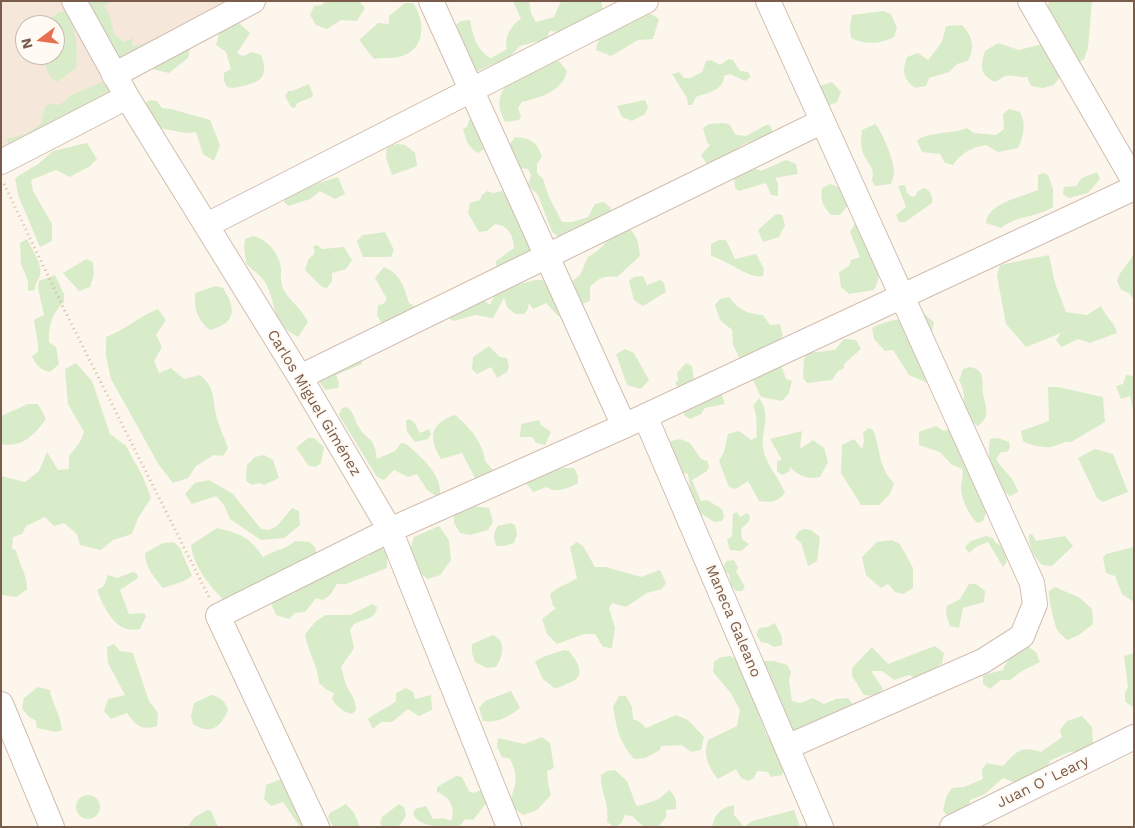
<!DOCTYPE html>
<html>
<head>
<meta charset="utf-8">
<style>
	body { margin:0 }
	#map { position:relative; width:1135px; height:828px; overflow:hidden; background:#fdf6ec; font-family:"Work Sans",sans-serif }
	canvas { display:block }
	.frame { position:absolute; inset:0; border:2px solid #7a5c4d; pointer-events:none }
	.north { position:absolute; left:15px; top:15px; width:50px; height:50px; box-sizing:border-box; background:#fffaf3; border:1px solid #cabbb1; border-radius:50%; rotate:255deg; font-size:14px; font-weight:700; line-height:20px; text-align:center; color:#7a5c4d }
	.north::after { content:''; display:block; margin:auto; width:18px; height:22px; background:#e76f51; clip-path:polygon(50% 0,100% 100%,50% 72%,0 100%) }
</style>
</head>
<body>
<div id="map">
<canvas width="1135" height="828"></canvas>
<div class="frame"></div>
<div class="north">N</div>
</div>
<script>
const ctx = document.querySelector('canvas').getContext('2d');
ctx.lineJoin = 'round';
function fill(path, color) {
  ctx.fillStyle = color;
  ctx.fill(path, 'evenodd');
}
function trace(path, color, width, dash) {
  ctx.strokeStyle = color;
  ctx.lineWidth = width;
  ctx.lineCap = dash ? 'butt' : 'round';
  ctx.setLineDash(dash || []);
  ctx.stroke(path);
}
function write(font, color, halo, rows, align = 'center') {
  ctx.font = font + ' "Work Sans",sans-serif';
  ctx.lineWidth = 4;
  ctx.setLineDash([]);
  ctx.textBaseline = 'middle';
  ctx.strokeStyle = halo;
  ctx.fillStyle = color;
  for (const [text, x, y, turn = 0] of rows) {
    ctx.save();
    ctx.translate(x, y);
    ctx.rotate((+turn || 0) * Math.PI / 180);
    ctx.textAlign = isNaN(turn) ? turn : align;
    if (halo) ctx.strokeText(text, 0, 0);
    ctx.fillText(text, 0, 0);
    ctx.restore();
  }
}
const residential = new Path2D(`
	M1,1H70L121,103L1,159ZM25,25H55V55H25Z
	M88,1H245L127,68Z`);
const green = new Path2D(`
	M87,1H112L104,6L110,16L114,34L124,42L133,38L132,46C150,45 162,30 181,31L190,49L188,58L169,73L117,61Z
	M326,1H359L365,8L357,21L341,20L327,29L316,25L310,15L314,6L322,5Z
	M513,1H529L531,13L536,22L554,17L561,1H601L604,14L565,32L550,31L546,39L520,46L508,58L475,72L453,27L461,21L470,20C473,35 476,50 491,58L507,49C504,37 511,25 521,19Z
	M1049,1H1092L1088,48L1084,59L1074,66L1047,12Z
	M405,3H413C426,21 426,52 398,57C391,59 382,57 374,59L359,40L378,23L389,24V16Z
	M65,11C77,29 78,47 76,68L57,82C48,78 46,67 44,59L48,55H55V25H49C51,16 57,13 65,11Z
	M883,11L891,14L897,28L894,37C882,44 864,45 851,38L850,26L852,15Z
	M637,14H651L659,19L653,39L638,40L611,56L596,50C599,30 608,31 624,25C629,23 633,18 637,14Z
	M230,23H239L250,33L237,53L243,56L252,52L261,55C269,75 262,82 243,86C235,87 235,89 227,87L224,81V73L231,69L226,52L216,45L221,26Z
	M962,25C973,37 975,46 968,61L957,64L949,72L929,78L926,86L915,88C903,79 902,71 907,57L918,53L928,60L942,42L946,26Z
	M998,43L1019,50L1042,44L1060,77L1054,85L1043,88L1031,86L1027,77C1018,78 1012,74 1006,76C1002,77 999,80 995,82C980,75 980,66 985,51Z
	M729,59L733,60L740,71L748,72L751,77L745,81L730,74L724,76C724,91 706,93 696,97L692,105H688L687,98L672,74L679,72L684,78H690L702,72L706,61L711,60L720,65Z
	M558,60L567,71C563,91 540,98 522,102L518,108L521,116L519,120L505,122C489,92 510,81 532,66L539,70Z
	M102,82L107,83L113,94L12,148L6,139L26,134L41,124L45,107L49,104L59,105L72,95Z
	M832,82L841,92L837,102L825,107L820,86Z
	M309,84L313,95L312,97L297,103L295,108L291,107L285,96L288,91H292Z
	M150,100L157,101L162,108L171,109L210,120L220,145L214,161L203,154L196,132L186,133L159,128L144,104Z
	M645,100L648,107L645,114L632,121L622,117L617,106Z
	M1009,109L1020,112C1026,123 1024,136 1018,148L998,152L986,145C971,148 962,152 953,165L945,163L940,154L922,152L917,141C924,132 954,134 967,128L974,133L996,135L1004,129L1003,114Z
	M476,117L486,148L478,153C468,148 466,139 463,129L467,127L469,120Z
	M723,123L729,124L736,135L746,136L766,125H770L774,134C766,137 746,142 739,147C729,156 734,162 716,159L708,166L701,155L710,145L707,142L703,128L709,124Z
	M875,124C882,130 895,164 894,172C894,176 892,181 891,184L875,186L872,180C875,168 869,165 864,155C860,148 861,137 862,130Z
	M515,137C530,138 538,142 542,157L537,164V173L543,179L549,197L562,222H572L588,217L595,204L604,202L611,208L610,216L562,239L552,232L538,195L528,185L531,175L528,169L519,168L507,148Z
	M87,143L97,159L90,166L70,177L56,170L31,180L33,191L52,224V241L40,247L18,195L15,178L38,164L53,151Z
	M397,144L405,145L415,153L417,166L392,175L386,157L387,147Z
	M786,160L796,164L798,174L775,178L778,183V196L771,195L766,183L739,191L735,188L734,178L755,168L761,171Z
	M1097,172L1100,179L1088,193L1069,198L1063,194L1064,187L1076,186L1082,178Z
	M1044,173L1048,175L1053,189V207C1036,218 1017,215 1001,228L986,223C987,203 1022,197 1038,190V175Z
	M338,177L345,194L335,199L320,191L310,199L288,206L284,202L286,196L303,188Z
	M830,184L846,189L849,204L840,215H831C823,206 820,201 822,188Z
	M902,185H905L907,193L912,197L915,196L918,191L925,188C931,192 933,196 932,203L905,222H899L896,215L906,207L898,186Z
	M487,191L493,193L502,191L508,195L535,251L505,273L496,266V261L514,248C513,235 509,226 495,224L487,231L479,232L468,213L470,203L480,200L482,195Z
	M776,214L782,215L785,225L779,237L763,242L758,230Z
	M856,222L866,233L863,242H871C877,259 884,272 874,290L849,294L841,287L839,272L849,266L851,260L860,257L850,232Z
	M625,226C637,233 639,242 640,256L617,277C605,275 598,278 590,287V301L582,304L577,302L570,283L580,275L588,257C605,248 608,236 625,226Z
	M385,232L394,250L391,257H363L357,241L363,235Z
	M253,236C267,239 280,254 281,269C281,277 280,284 285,292C292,303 302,309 308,322L298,337C270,323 278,306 265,282C261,275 251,270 246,263L244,247L245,239Z
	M27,239C31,248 43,265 40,275C38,281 35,283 35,290L28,291V281L21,264L20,243Z
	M719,240H726L735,259L756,254L764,269L763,276C751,280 727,260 711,256V244Z
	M317,245L322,249L344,247L352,260L346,269L332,273V281L327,288L322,287L305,270L308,260L315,253L313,246Z
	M1134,253V300L1129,293L1121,290L1117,281C1120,270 1129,264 1134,253Z
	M1049,255L1055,283L1066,312L1087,315L1101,306C1105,316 1115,323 1117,333L1090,343L1078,339L1062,347L1056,340L1061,333L1026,347L1006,324L997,276L1000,265Z
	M86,259L93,262L94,274L90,287L79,291L63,273Z
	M384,267C401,274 404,287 409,303L414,306L421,304L424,311L385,324L381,322L377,315L378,305L383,304L387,299L375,278Z
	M55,275L64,294V302C52,314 48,325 49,342L56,347L59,364L50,372C40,370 36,365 32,356L38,352C39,341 35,331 34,320L44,315L38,288L39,281Z
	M643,276L647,285L660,280L664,283L666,292L643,306L634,300L629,281L634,277Z
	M535,280H543L565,317L558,316L546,303L533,309L529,303L528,309L524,314H515L507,307L504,298L493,318L475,315L454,321L450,319L451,308L485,301L490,305L497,290Z
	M216,286L223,288C236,308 237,323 210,330C197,320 194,309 195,293Z
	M729,297C739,310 747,314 763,315L770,325L780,324L783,336L768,353L740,359L733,345L732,330L720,320L715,305L720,299Z
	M158,309L166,320L156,335L162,347L154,361L159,373L171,368L184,379L200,375C213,385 213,396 215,410C217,423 224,436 228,448L223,456L214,455L196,466L188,478L173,483L159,465L111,379L106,356V337C125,330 140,316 158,309Z
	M924,314L934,322L929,346L930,381L928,383L909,375L893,350L885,351L874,339L872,328C893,317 904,321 924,314Z
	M844,339L856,340L861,349L844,364V368L838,371L832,380L807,383L803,378L804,359L807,353L835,350Z
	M489,346L500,357L507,358L509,367L507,372L497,378L491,367L477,374L472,369L473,357Z
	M625,349L634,353L649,380L641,389L627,385L616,354Z
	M362,359V364L336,375L339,383L338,388L325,390L317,378Z
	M780,362L786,379L792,381L789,393L782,401L761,397L753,380L757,375Z
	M76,363L92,381L110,434L126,446L143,477L151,498L138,518L132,534L113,540L101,550L80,545L77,534L64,523L54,526L45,517L26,526L22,534L13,537L12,549L16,550C19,565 27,573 27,589L17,597L1,595V476L25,482L39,471L47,452L58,470L69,469V456L80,442L84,432L68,404L65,369Z
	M686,363L692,366L694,381L680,390L675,383L678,381L677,373Z
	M970,367C986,370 982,382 983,394C986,408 991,416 978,426C956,411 970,399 959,380L963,369Z
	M1126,375L1134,376L1133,410L1130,396L1121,399L1116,386L1123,384Z
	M1048,387H1058L1103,397L1105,422L1071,442C1062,441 1060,445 1051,447C1044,448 1029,445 1023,441L1021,431L1049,421Z
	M720,391L725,404L705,408L701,414L690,419L684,415V408Z
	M759,398C772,416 761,429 763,447C765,464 779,477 785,493C777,502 771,503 759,501L748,481L736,489L729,487L719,461L724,452L728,434L739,431L751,440L757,437C756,427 758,415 753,406Z
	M28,404H38L46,419C34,435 23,448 1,444V416Z
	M346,407C355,412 353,418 358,426C367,442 374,434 377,459L395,451L401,443L406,444C420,456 442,474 440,494L436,496L427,490L417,474L408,477L394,470L384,480L377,477L339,415L341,409Z
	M455,415C468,425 484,444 485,461L495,472L487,480L475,478L462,453L441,459C428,438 430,423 455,415Z
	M409,419L414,422L420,433L429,429L431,434L428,439L415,442L407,432L406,421Z
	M539,420L541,425L551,432L545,445L536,443L532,437H520L521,424Z
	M936,426L944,431L952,428L987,510L983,521L978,523C970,518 961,498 961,488C961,480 964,477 962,469L951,464L940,452L919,445V432Z
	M868,428L873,430C881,449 878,468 894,483L890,494L879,505H861L841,473L842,445L854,439L862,449L864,441L863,433Z
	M802,431L800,449L813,440L824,448L828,462L820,477C807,480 799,476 790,467V471L782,475L777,471V461L782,460L770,439Z
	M308,438H314L324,447L321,463L316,467L309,466L296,448Z
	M998,438L1009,442L1010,448L1007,452H1001L996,459C1003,471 1015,478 1018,492L1010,496C993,485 986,459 990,439Z
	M680,439L690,443L701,459L707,461L709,466L707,471L692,480L701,501L707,500L722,509L724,517L722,521L714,522L693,508L688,474L678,472L669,450L671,441Z
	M1095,449L1113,454L1128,492L1103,502L1097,498L1078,458Z
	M264,455L273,460L279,478L264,485L260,483L252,485L246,481L247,465L255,457Z
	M564,468H574L578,476V483C570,488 555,494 547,487L533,492L526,483V477Z
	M209,480L233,494L261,529L269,530L277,526L292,508L299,511L300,525L284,538L261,540L230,519L224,505L216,496L192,504L185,494L195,483Z
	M465,505L489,508L493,522L488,530L470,535L460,533L454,523V515Z
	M737,512L740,517L747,513L750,516L749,521L741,529L742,539L749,544L741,551L730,550L727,540L732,536L733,514Z
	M511,523L515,525L517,534L514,543L504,546H497C492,538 494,533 498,526Z
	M439,526L449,540L451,560L440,575L428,579C412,568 407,555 414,537Z
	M217,528C240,534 249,536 263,557C274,550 285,550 295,541L310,542L316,549V555L226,602C211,588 193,566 191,545Z
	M804,529L811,530L820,537L817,561L808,566L801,543L795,538L798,532Z
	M1029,534L1033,535L1036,541L1065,536L1073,546L1052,566L1042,565C1035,558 1027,544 1029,534Z
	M986,536L993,538L995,542L1007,550L1006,563L1003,567L988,542L976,547L969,553L965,547L971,541Z
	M892,540L900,544L913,568V588L903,594L895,592L888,584L881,588L866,575L862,557L877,542Z
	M174,542L180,548L192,576L184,581L163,588C154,577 145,567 145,553L163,543Z
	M577,542L583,546L595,567H606L641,577L660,570L666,583L662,589L647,593L626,607L612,603L609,608L615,628L612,648L603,647L595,634H584L557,644L547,634L542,619L556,608L553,606L550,594C560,585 567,585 577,578L570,547Z
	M371,547H381L387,554V568L346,584H337L330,595L323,600L316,598L305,612L295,613L289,619L276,615L270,601L294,593L309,582L369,556Z
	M1134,547V602L1122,594L1115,576L1106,573L1103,558L1106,554Z
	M734,560L738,568L736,571L745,587L742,591H736L731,585L729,574L724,571V565L727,561Z
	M133,572L137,574L138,578L120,590L129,614L144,613L146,616L140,629C115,635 104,607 97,590L104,586L108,575L117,578Z
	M969,584H976L985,591L984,602L963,608L959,628L950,626L946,614L947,606L960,599Z
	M1055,587L1080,598L1092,609L1093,624L1079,635L1067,640C1064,637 1060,634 1058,631C1055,628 1048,596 1049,591Z
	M372,604L377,607C376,620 363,619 354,624L350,630L354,648L341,667C343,673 344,681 347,687C352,696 356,700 356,710L352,714C343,712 337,707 332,699L334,693L327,690L319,683C318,666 308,652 305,634L316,621L326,615H350Z
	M775,623L782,637V645L774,647L767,643L761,642L756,634L759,628L768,627Z
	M493,635C507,642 503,656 496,667L487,668L475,662L472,653V644Z
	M114,644L120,651L133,653L149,701L158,713L157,726C141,731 136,725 127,713L111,719L104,711L108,699L125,695L108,663L107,647Z
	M1025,645L1036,652L1040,662L1022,671L1010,680H1001L990,689L983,684V675L1003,670C1005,662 1012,658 1014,650Z
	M935,646L944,653L942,663L921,680L909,675L894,680L882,671H871L883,689L875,696L864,695L852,676V668L872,647L888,664Z
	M564,650L569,651C578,662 587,677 569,683C563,685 560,688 554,688L543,679L535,662C541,656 556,653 564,650Z
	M1134,653V708L1125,701V693L1128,687L1124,656Z
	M730,656L739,661L767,736L787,764L782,775L771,777L768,772L757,771L754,778L748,781L741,778L736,769L718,779C708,766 703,756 708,740L737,726L740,710L730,692L713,672L714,662L721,657Z
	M762,661H774L787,665L791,672L789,680L792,701L800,703L813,698L824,704L836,699L848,698L856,708L797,731L787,727Z
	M38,687L50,690C52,705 61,715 62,730L56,732L37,728L36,721L28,716L22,708L24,698Z
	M406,688L413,692L415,699L431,695L432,710L419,716L408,709L392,722H381L373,729L368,719C377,711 387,709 396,701V693Z
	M511,691L520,708C508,717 498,723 483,721L479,708L485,701Z
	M211,695C221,697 225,701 228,710C220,728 211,735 193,724L191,716L194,703Z
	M619,696H626L632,707L633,719L640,722L646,728L676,715L688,720L704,737L701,750L691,752L682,745L661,746L660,750L645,758L634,759C619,741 617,730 613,707Z
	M1082,716L1092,727L1093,744L1081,752H1070L1051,760L1043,773L1016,783L1003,778L985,794L970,800L968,811L953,821L943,811L946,797L952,788L964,787L983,779L982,769L987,763L1003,766C1016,752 1021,745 1041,752L1062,737L1060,730L1067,721Z
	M542,737L550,743L554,768L547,771L548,784L551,795L537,810L523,815L515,809L511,798C517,781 518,776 510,759L502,757L497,747L498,738L524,744Z
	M615,770L627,781L636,805L639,806L659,799L669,790C675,795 677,801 676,809L666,810V817L658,827H644L632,816L625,815L621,824L614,827L607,822C610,803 600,791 601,775L607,771Z
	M456,776L462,777L469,791L473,793L482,790L488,801L473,820L465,819L459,827C443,827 419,828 413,814L415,809L426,806L433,819L443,818L451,821C456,809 450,796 437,792V787Z
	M278,780H284L314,827H300L283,802L271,806L264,799L266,785Z
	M76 807a12 12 0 1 1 24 0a12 12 0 1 1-24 0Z
	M346,804L354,813L360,827H333L328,817L330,813Z
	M399,804L404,807C408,818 404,819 398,827H382L380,823L382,817Z
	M734,805V815L744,827L752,821L794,810L800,827H712C715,813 721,808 734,805Z
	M207,810L211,811L218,827H187L195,817Z`);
const path = new Path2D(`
	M4,184L65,311L209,597`);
const minor = new Path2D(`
	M74,1L127,97L300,377L390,530L509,827
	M431,1L624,426
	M768,1L1032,583L1035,604L1022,636L983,661L787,747
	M1030,1L1134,181
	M114,75L253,1
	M1,162L127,97
	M207,225L646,1
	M300,377L821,122
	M645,416L821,827
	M1,704L52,827
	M317,827L218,616L390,530L624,426L1134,188
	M952,827L1134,737`);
const streetNames = [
	["Carlos Miguel Giménez",314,403,59],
	["Maneca Galeano",733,621,67],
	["Juan O´Leary",1043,782,-26]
];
fill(residential, '#f5e8da');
fill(green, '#d8ecc9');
trace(minor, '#d1beb0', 26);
trace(path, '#d9b8a5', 3, [1, 4]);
trace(minor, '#fff', 24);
write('15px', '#7a5c4d', '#fffaf3', streetNames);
</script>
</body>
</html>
